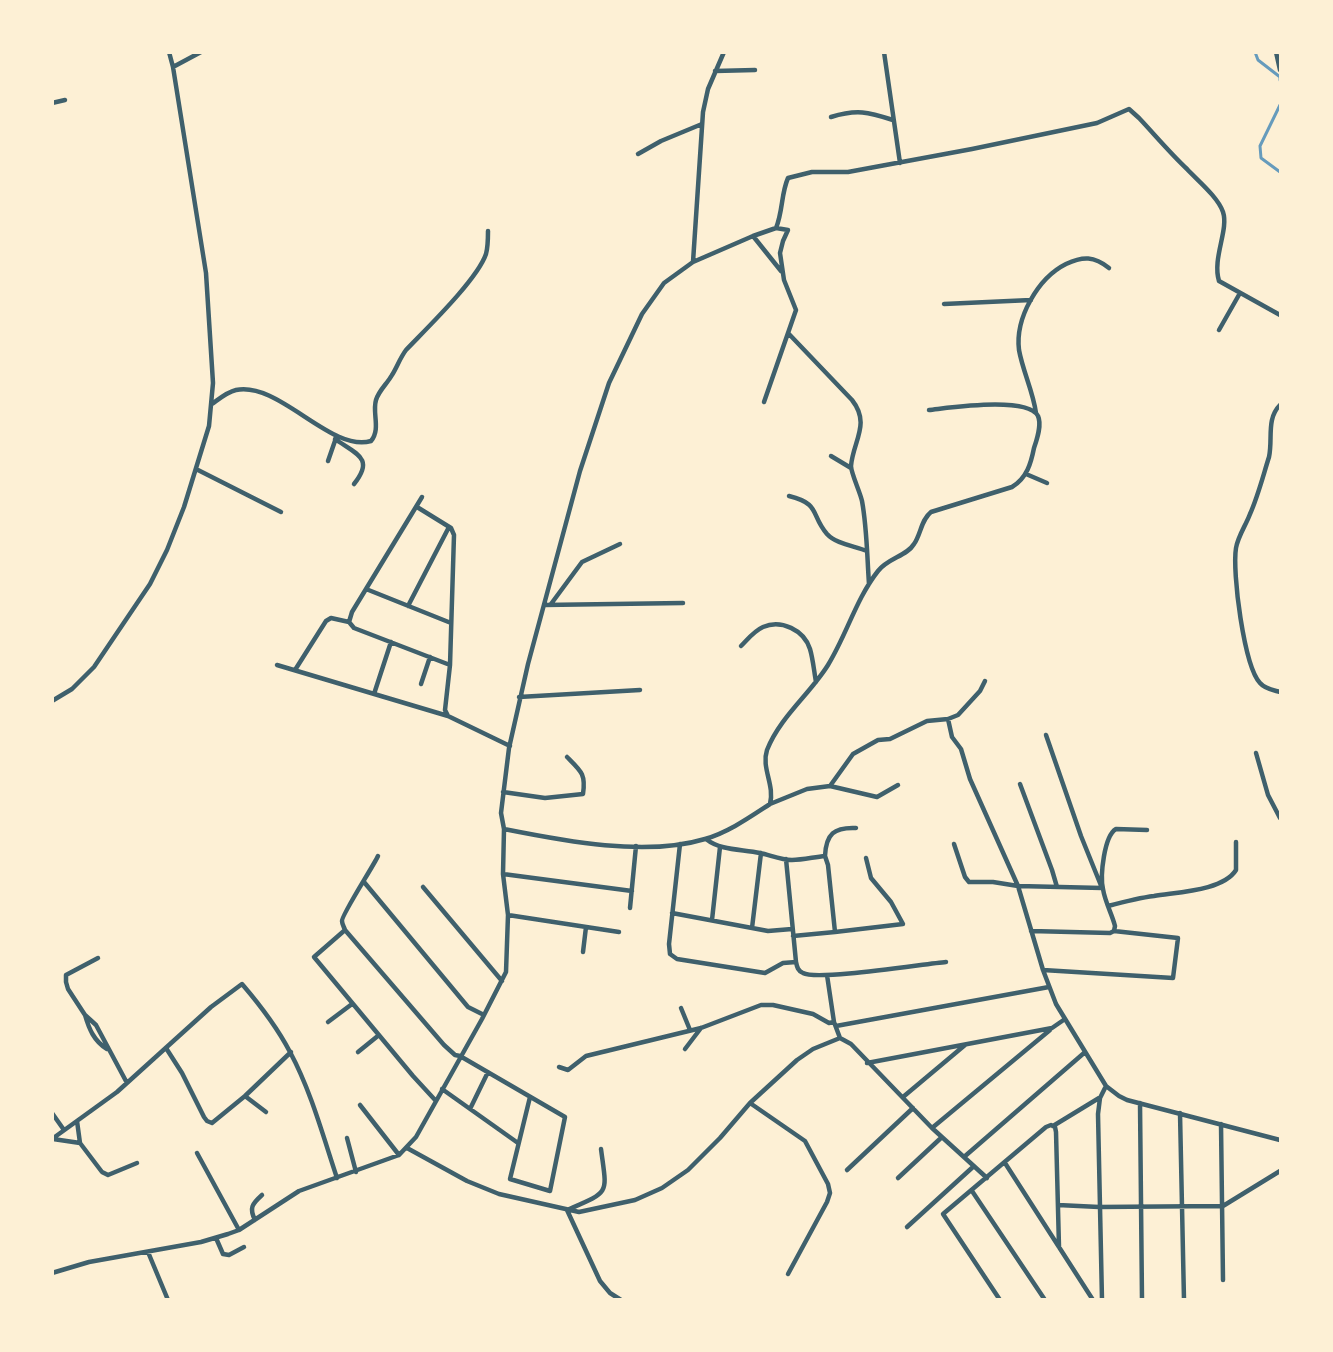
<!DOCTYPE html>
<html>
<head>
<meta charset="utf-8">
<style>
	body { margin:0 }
	#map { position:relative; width:1333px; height:1352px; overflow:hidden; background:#fdf0d5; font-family:Mulish,sans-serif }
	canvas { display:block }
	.frame { position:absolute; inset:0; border:54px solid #fdf0d5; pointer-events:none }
</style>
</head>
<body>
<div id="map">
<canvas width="1333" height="1352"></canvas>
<div class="frame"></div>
</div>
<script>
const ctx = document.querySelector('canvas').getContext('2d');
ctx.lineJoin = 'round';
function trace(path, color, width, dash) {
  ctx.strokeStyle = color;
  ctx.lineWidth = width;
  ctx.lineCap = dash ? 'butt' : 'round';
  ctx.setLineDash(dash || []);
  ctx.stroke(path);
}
const stream = new Path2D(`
	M1255,52L1258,60L1280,77V80
	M1280,105L1260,146L1261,158L1280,172`);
const minor = new Path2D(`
	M169,52L173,67
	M884,52L900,163
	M1276,52L1280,70
	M715,71L755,70
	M52,103L65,100
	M831,117C857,109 868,112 893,120
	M638,154L661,141L702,124
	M776,228C783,211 781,194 788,178L812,172H848L972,149L1097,123L1129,109L1139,118C1155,135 1170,153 1187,169C1197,180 1218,197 1223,212C1229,230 1212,258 1219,281L1280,315
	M753,236L781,271
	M693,262L703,112L708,89L724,52
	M944,304L1031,300
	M1219,330L1240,293
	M764,402L788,333
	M212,404C219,399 227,392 236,390C279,381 331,453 371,441C381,429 372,413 376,400C379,390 387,384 392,375C397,367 400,358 406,350C426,329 477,280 486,254C488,247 488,239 488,231
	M1280,405C1266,419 1273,439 1269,457C1263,476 1258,496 1250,514C1246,525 1238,536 1236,548C1232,572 1244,666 1260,683C1265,689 1273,690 1280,692
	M1036,413C1033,391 1023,372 1019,350C1015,318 1038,278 1066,264C1083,256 1094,256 1109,268
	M335,439C356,454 375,458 354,484
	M831,456L851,468
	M328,461L336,438
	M196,469L281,512
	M1026,474L1047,483
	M789,496C821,504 810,514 827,534C836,544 855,546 867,551
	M422,497L352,612L349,622L354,628L450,665
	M417,507L451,528L454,535L450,665L445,710L448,716L510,746
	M366,589L451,623
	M551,604L582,562L620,544
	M544,605L683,603
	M408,606L449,527
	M741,646C748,639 754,631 763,627C781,619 804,630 810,649C813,659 814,671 816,682
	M277,665L448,716
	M295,670L326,621L331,618L349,622
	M421,684L430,657
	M374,694L391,642
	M519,697L640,690
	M52,701L72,689L94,667L150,584L167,550L184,507L209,426L213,383L206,273L173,67L201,52
	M948,719L952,737L961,749L970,779L1018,886L1043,970L1056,1004L1106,1086L1119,1096L1127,1100L1280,1140
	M1256,753L1268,795L1280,818
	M1020,784L1052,870L1057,887
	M830,786L877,797L898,785
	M503,792L545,798L583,794C586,774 581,771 567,757
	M770,804L807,789L830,786L853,754L878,740L890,739L927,721L948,719L958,715L980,691L985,681
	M504,829C564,841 646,857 705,839C729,832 750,817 770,804C775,785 761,768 767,750C780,717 810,694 828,665C847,634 856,599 878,571C888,558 907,556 914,544C921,534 921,520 931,512L1012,487C1027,478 1031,463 1034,448C1037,439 1042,425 1038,416C1027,396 949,408 929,410
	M706,839C721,851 742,849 760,853C770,855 781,860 792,860C803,860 814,857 825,856C826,834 834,827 856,828
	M680,844L669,944L670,954L677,959L765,973L783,963L796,962
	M954,844L965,877L969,882H993L1018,886L1102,888L1081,836L1046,735
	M786,859L796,962C797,967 798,971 803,973C817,981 923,964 946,962
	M503,874L632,891
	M364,882L468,1007L484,1015
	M423,887L502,981
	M1108,906C1123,902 1138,898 1154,896C1176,892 1223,891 1236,870V842
	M630,908L636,846
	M672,913L768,931L792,929
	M508,915L619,932
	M712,920L720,847
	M752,928L761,853
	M345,930C344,927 342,924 342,921C341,916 374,865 378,856
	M1031,931L1110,933L1114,931L1115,926C1112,914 1105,902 1103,889C1100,876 1104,836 1116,829L1147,830
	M835,932L903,924L891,902L871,878L866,858
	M793,936L835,932L828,865L825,856
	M583,952L586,927
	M98,958L66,975V982L68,989L85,1015L96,1025L127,1083
	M1043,970L1173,978L1178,938L1114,931
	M827,975L834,1022L840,1038L851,1044L932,1128L987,1178
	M681,1008L690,1030
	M85,1015C89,1029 94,1041 107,1049
	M328,1022L352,1004
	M836,1026L1049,987
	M166,1048L182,1073L204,1117L207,1121L212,1123L245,1096L291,1052
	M685,1049L701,1028
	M358,1052L379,1035
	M867,1063L1052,1028L1065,1019
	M559,1067L568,1070L586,1056L701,1028L761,1005H773L813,1014L829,1023L834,1022
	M442,1089L518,1143
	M245,1096L266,1112
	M903,1097L965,1045
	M436,1101L413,1076L314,957L345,930L444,1045L455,1055L460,1056L565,1117L550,1191L510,1179L530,1097
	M750,1103L805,1141L828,1184L830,1193L827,1202L788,1274
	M1140,1103L1142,1300
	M360,1105L399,1155
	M470,1109L488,1072
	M52,1113L64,1130
	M1180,1113L1184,1300
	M77,1121L80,1143
	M1221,1124L1223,1280
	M1053,1126L1099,1098
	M932,1128L1050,1030
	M347,1138L356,1172
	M52,1139L117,1092L211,1007L242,984C260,1005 277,1027 290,1052C311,1091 323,1136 337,1178
	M53,1139L80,1143L102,1172L108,1175L137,1163
	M407,1148L467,1181L499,1194L579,1212L635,1200L662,1188L688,1170L720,1138L750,1103L797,1060L813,1049L840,1038
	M197,1153L239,1230
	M964,1157L1084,1053
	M1005,1163L1093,1300
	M847,1170L913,1108
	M898,1178L942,1137
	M972,1191L1045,1300
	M1058,1205L1099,1207L1223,1206L1280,1171
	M567,1210L600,1281L610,1293L621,1300
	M567,1210C611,1191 607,1195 601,1149
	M255,1220C249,1208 252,1204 262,1195
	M907,1227L974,1166
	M216,1238L223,1254L229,1255L244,1247
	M148,1252L168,1300
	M52,1273L89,1262L201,1242L228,1234L239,1230L299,1191L399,1155L416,1137L482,1019L506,972L508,915L503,874L504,829L501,813L509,748L528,664L580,471L609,383L642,314L664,283L693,262L753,236L776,228L788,230L783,241L780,253L784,280L796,310L788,333L852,400C871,424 853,441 851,466C851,473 860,492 862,501C867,528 867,556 869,584
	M1000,1300L943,1214L1046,1127L1051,1125L1055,1127L1056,1132L1059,1247
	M1102,1300L1098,1114L1100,1098L1106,1086`);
trace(stream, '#669bbc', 3);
trace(minor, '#3f606c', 4.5);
</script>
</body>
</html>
